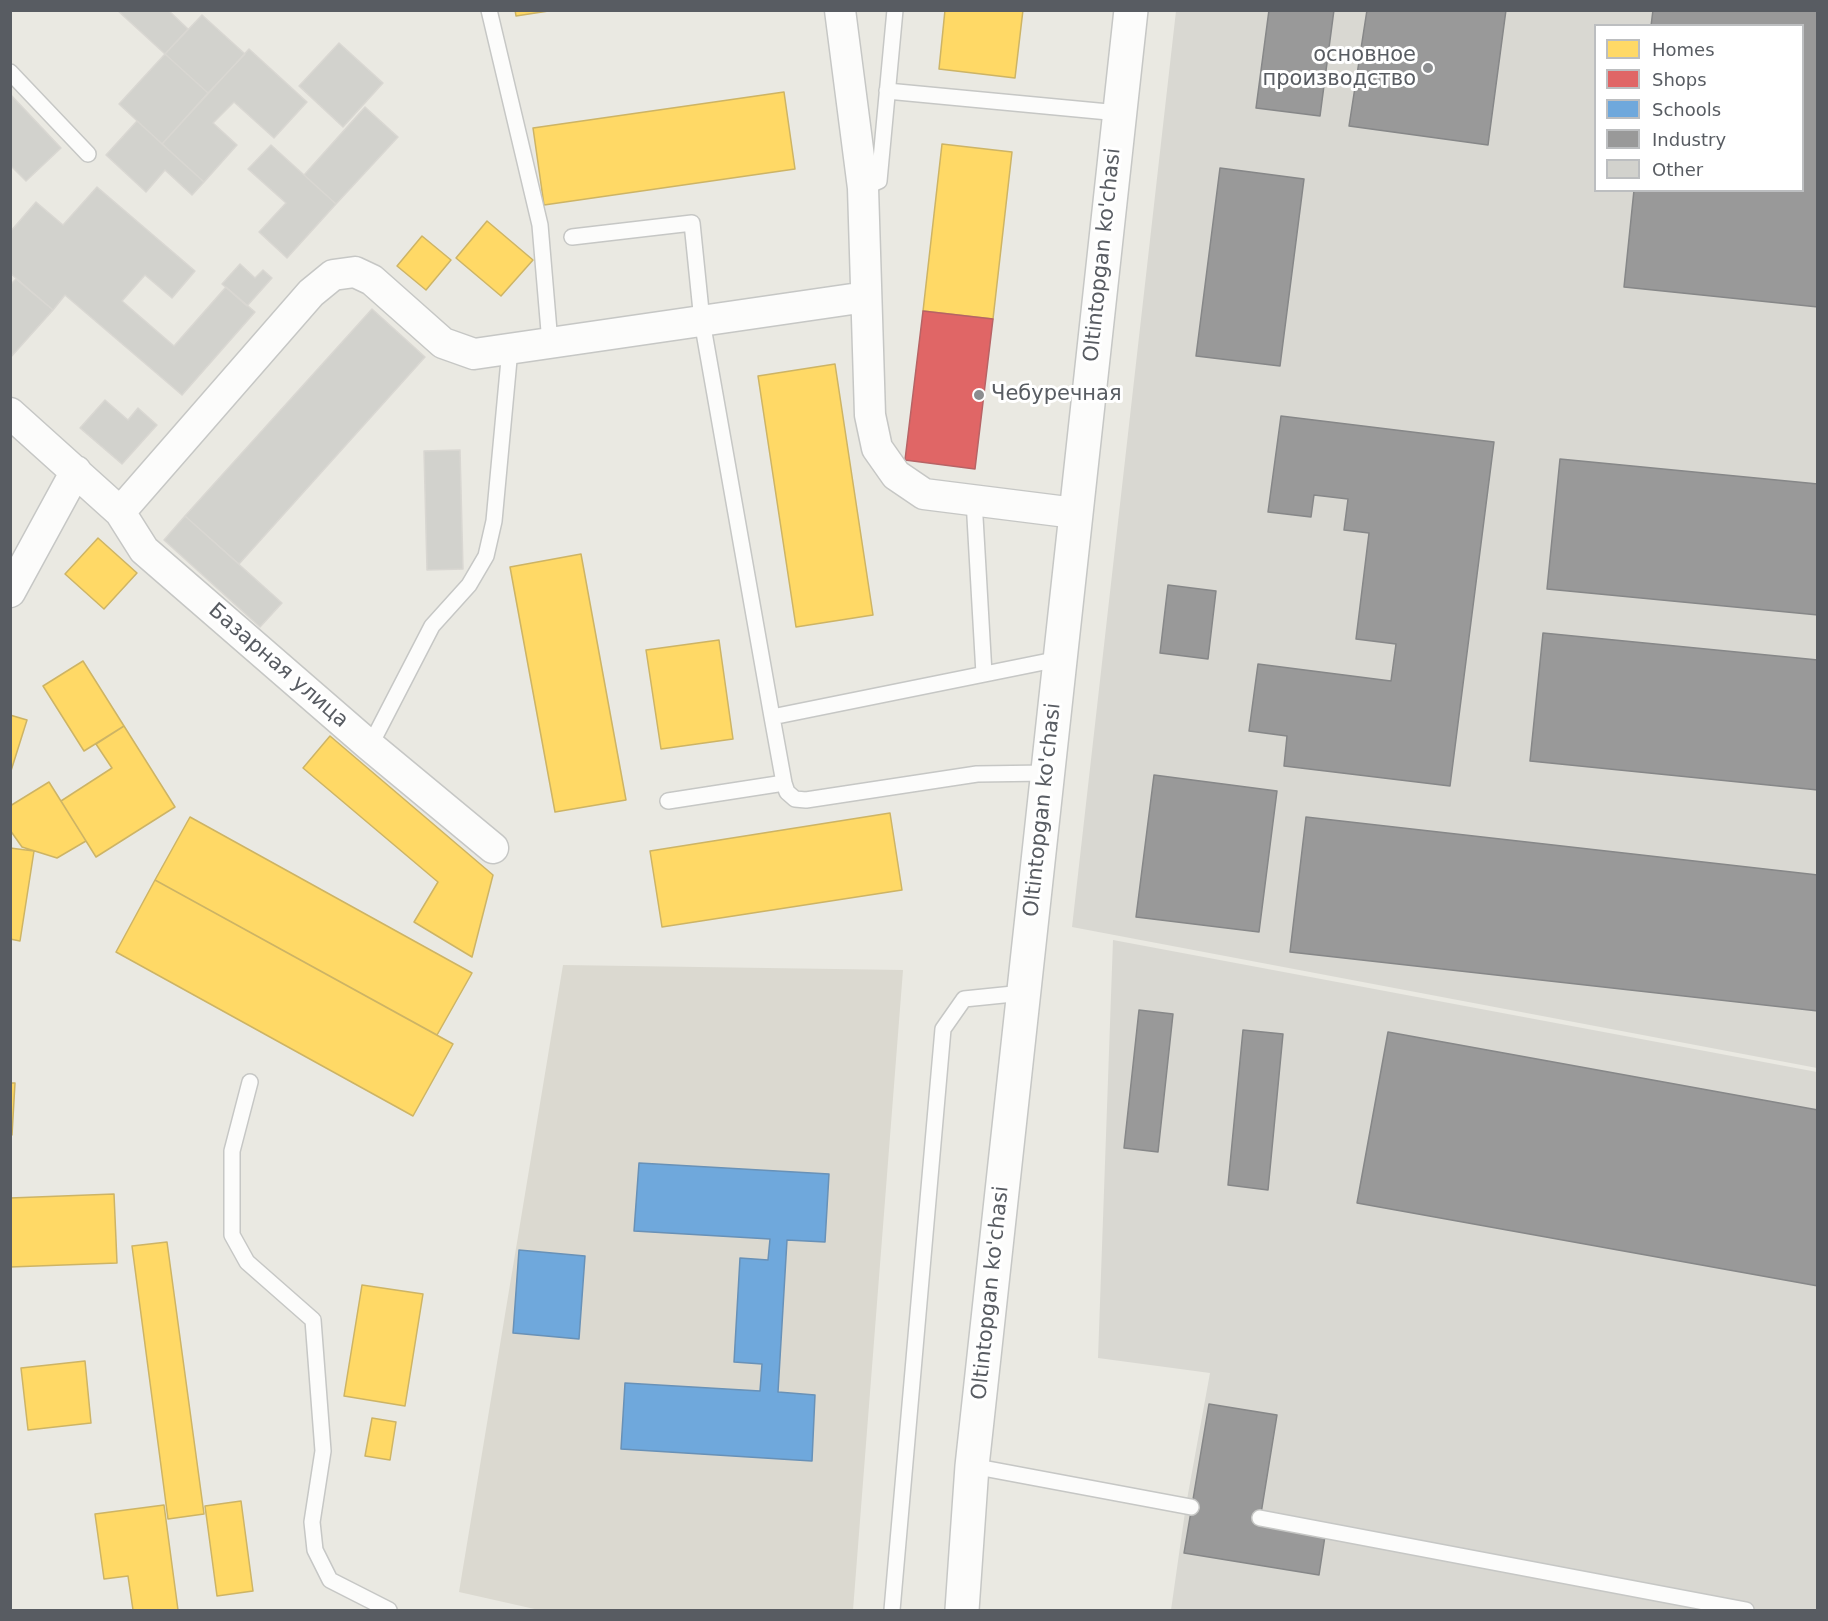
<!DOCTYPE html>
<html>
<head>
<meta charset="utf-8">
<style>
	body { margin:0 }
	#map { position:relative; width:1828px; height:1621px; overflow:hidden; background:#eae9e2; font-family:"DejaVu Sans",sans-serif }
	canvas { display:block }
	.frame { position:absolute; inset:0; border:12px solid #585c62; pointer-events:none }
	.legend { position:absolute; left:1594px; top:24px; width:210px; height:168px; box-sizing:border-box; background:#fff; border:2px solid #bcbec0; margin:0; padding:8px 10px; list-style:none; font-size:18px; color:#585c62 }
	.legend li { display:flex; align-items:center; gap:12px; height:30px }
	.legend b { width:30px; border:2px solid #bcbec0 }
</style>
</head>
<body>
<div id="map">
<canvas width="1828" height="1621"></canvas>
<div class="frame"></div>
<ul class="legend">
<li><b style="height:16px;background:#ffd966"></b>Homes</li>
<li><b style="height:16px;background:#e06666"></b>Shops</li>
<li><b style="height:16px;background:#6fa8dc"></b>Schools</li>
<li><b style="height:16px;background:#999"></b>Industry</li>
<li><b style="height:16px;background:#d2d2cd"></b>Other</li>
</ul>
</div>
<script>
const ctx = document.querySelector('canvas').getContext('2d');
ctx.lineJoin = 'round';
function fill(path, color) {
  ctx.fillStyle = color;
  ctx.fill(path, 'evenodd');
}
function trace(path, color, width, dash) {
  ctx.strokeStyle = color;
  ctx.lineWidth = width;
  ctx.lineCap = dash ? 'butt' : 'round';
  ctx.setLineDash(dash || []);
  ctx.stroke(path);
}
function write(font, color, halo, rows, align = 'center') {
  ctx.font = font + ' "DejaVu Sans",sans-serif';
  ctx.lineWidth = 6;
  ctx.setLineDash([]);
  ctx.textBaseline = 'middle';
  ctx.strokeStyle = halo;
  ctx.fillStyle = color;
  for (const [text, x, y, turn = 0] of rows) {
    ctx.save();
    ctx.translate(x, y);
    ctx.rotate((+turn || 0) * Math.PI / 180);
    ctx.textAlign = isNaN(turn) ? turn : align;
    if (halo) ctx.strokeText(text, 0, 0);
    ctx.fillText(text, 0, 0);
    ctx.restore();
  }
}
const industrial = new Path2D(`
	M1176,11H1817V1068L1072,927ZM1596,26H1802V190H1596Z
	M1113,940L1817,1072V1610H1171L1186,1505L1210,1373L1098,1358Z`);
const education = new Path2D(`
	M563,965L903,970L853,1610H539L459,1592Z`);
const homes = new Path2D(`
	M515,10H555L516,16Z
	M945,10H1023L1015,78L939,69Z
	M784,92L795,169L544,205L533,128Z
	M942,144L1012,152L993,319L923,311Z
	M487,221L533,260L501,296L456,258Z
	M422,236L451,260L426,290L397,266Z
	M835,364L873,615L796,627L758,376Z
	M98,538L137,573L104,609L65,574Z
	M581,554L626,800L555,812L510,567Z
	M719,640L733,739L661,749L646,650Z
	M83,661L124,726L84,751L43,686Z
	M10,715L27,720L10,774Z
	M124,726L175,807L96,857L61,801L112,768L96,744Z
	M330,736L493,875L472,957L414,922L438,882L303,768Z
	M49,782L86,841L57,858L22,847L10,830V806Z
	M890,813L902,890L662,927L650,851Z
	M190,817L472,973L437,1035L155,880Z
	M10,848L34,851L20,941L10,939Z
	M155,880L453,1044L413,1116L116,952Z
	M10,1083H15L12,1135H10Z
	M114,1194L117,1263L10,1267V1198Z
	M167,1242L204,1514L168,1519L132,1246Z
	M362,1285L423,1294L405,1406L344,1396Z
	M85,1361L91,1423L28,1430L21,1368Z
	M372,1418L396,1422L390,1460L365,1456Z
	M241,1501L253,1591L217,1596L205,1506Z
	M164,1505L178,1610H133L128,1576L104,1579L95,1514Z`);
const shops = new Path2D(`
	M923,311L993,319L975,469L905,460Z`);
const schools = new Path2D(`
	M639,1163L829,1174L825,1242L787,1240L778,1392L815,1395L812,1461L621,1449L625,1383L760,1391L762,1364L734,1362L740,1258L768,1260L770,1239L634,1231Z
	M519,1250L585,1256L579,1339L513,1333Z`);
const industry = new Path2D(`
	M1269,10H1334L1320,116L1256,108Z
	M1367,10H1506L1488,145L1349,126Z
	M1653,10H1818V307L1624,287L1634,190H1802V26H1651Z
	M1220,168L1304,179L1280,366L1196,356Z
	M1281,416L1494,442L1450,786L1284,766L1287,736L1249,731L1258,664L1391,681L1396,644L1356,639L1369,533L1344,530L1348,499L1314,495L1311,517L1268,512Z
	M1560,459L1818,484V615L1547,589Z
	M1168,585L1216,591L1208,659L1160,653Z
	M1543,633L1818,660V790L1530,761Z
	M1154,775L1277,791L1259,932L1136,917Z
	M1306,817L1818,875V1011L1290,952Z
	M1139,1010L1173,1014L1158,1152L1124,1148Z
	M1243,1030L1283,1034L1268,1190L1228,1185Z
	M1388,1032L1818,1110V1286L1357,1203Z
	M1209,1404L1277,1415L1259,1526L1325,1536L1319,1575L1184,1553Z`);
const building = new Path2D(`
	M117,10H168L188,29L165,54Z
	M202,15L245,54L208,93L165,54Z
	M339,43L383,83L343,127L299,86Z
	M249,49L307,102L274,138L234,102L213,123L237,145L204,182L162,144Z
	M165,54L208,93L162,144L119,104Z
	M10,94L61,148L26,181L10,165Z
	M365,107L398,137L336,204L304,175Z
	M137,121L204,182L192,195L165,170L146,192L106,155Z
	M271,145L336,204L287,258L259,232L286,203L248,169Z
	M97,187L195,271L172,298L145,275L122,301L174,346L226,287L255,312L182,395L65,295L53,310L10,273V232L36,202L63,225Z
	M240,264L255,278L263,270L272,278L247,306L222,284Z
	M16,279L53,310L10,358V285Z
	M372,309L425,357L239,564L185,516Z
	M105,400L128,420L138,408L157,425L122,464L80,428Z
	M460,450L463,569L427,570L424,451Z
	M185,516L282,603L260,627L164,540Z`);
const service = new Path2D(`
	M489,10L540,225L550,343
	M10,72L88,154
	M887,91L1119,113
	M863,188L879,181L895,10
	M572,237L692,223L702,321L772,717L1059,659
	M974,500L984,674
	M772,717L784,783L787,792L795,799L806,800L977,774L1047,773
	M370,746L432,626L469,585L486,556L494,521L510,349
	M668,801L784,783
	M250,1082L232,1151V1235L247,1262L313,1320L323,1451L312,1522L315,1550L330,1580L389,1610
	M972,1466L1191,1507
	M1260,1518L1746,1610
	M892,1610L943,1029L964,999L1023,993`);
const minor = new Path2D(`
	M840,10L863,188L870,415L877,448L896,475L924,494L1075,513
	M10,413L120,512L144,550L370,746L493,848
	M120,512L311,293L333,275L355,272L372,280L443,343L474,354L866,297
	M10,592L76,471`);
const tertiary = new Path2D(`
	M962,1610L972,1466L1131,10`);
const markers = [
	[1428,68,6,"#8b8d8f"],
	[979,395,6,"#8b8d8f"]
];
const poiNames = [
	["основное",1416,56],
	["производство",1416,80],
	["Чебуречная",991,395,"left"]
];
const streetNames = [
	["Oltintopgan ko'chasi",1103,255,-84],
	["Базарная улица",278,666,41],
	["Oltintopgan ko'chasi",1043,810,-84],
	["Oltintopgan ko'chasi",991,1293,-84]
];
fill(industrial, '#d9d8d2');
fill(education, '#dbd9d0');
fill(homes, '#ffd966');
trace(homes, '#cdb465', 1.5);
fill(shops, '#e06666');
trace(shops, '#b76365', 1.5);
fill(schools, '#6fa8dc');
trace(schools, '#6891b7', 1.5);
fill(industry, '#999');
trace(industry, '#868788', 1.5);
fill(building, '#d2d2cd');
trace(building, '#d9d7d2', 1.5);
trace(service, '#c6c7c5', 18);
trace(minor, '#c6c7c5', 33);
trace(tertiary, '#c6c7c5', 36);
trace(service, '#fcfcfb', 15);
trace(minor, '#fcfcfb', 30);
trace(tertiary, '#fcfcfb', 33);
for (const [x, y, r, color] of markers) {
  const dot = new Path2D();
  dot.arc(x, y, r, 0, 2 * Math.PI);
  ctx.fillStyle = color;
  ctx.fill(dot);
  trace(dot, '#fff', 2);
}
write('21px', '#585c62', '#fff', poiNames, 'right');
write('21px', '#585c62', '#fff', streetNames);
</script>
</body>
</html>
